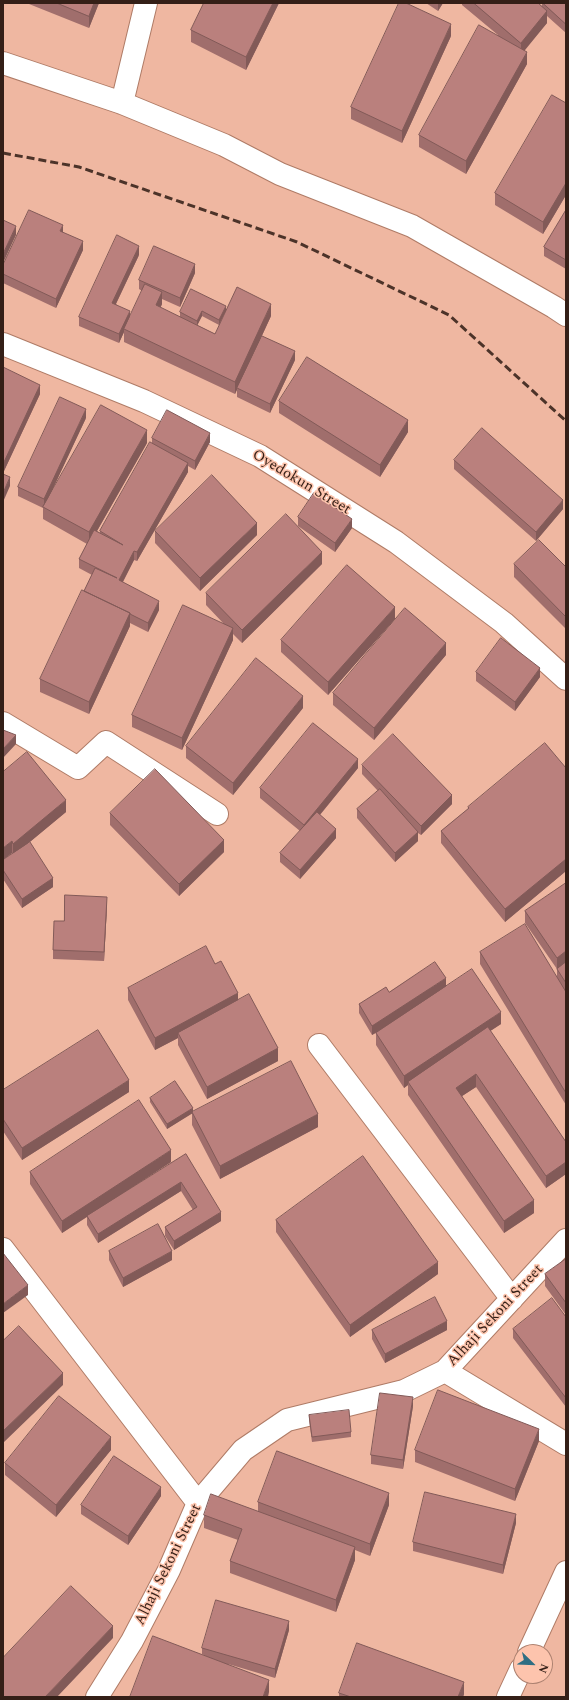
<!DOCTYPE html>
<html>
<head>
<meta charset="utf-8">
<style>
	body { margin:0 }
	#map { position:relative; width:569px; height:1700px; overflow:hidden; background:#efb7a1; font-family:Spectral,serif }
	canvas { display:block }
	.frame { position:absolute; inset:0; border:4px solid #341f17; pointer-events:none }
	.north { position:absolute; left:513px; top:1644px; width:40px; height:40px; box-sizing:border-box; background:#fdc4ad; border:1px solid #ad8271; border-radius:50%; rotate:113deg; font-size:11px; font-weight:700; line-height:16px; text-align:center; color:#341f17 }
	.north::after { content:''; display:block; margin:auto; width:14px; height:18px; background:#2f6e83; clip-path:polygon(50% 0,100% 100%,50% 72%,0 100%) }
</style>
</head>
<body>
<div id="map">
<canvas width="569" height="1700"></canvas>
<div class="frame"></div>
<div class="north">N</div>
</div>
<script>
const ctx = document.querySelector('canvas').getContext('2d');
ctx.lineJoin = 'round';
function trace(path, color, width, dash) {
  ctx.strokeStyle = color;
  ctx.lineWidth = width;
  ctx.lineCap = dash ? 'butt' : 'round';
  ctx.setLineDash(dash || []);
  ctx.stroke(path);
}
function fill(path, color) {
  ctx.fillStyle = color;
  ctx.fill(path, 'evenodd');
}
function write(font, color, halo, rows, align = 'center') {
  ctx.font = font + ' Spectral,serif';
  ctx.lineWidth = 3;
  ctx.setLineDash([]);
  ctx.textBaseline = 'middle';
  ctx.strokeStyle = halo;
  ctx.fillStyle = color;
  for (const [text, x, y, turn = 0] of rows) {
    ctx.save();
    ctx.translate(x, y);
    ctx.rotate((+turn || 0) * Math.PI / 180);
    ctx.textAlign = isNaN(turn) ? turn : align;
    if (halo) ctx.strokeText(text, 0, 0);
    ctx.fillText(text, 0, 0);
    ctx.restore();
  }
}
const minor = new Path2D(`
	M3,63L122,103L224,145L280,174L412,226L554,307L566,315
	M122,103L146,3
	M3,344L144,401L260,456L396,542L504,623L566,679
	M3,723L78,768L106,742L217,814
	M319,1045L512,1299
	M3,1249L198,1503
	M445,1371L566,1444
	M529,1652L566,1572
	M97,1697L132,1641L169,1570L198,1503L243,1450L287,1420L404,1391L445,1371L566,1240
	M508,1697L521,1669`);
const rail = new Path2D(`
	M3,153L79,167L297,242L449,315L566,421`);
const wall = new Path2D(`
	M29,3H99L89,28L29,4Z
	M204,3H279L246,70L191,42V30Z
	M426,3H443L438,11Z
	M462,3H538L542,6V3H566V33L547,16V23L524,50L527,64L466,174L419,147V135L498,35L462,5Z
	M451,36L402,143L351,119V107Z
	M566,103V195L543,234L495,205V193Z
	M566,210V269L544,256V247Z
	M63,232L83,250L56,308L3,283V265Z
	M139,255L116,304L130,317L142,291L139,289V280L195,273L180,307L162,299V304L160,308L180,317V312L226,306L219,325L202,316L197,325L215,334L271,316L235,394L124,342V332L119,343L79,326V317Z
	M295,360L270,413L237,397V388Z
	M3,367L40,394L4,471H3Z
	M279,401L408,432L380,477L279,413Z
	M86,418L49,496L147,443L97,531L100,533V531L152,443V438L210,442L195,470L188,466V472L137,561L134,560L123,582L159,610L148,632L130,623V626L89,714L40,692V679L92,575L79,568V559L87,544L43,519V508L18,496V487Z
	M454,460L563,509L536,541L454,469Z
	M298,517L352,528L335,552L298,526Z
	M155,531L257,535L200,591L155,543Z
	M322,564L242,643L233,634V640L182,750L132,727V715L223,623L206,605V593Z
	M514,564L566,567V629L514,577Z
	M395,619L328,695L281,652V640Z
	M446,655L374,740L333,705V693Z
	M476,672L540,677L515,711L476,681Z
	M303,708L233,795L186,758V746Z
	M362,765L452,804L421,835L418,833V841L395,862L357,818V809L378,791L362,774Z
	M358,768L320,815L336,838L300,879L280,862V853L300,831L260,798V788Z
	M566,768V871L505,922L441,843V831L468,809V807Z
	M3,772L66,812L26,845L53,887L22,908L3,879V860L12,854Z
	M110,813L224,852L179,896L110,825Z
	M566,883V1105L480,964V952L557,976V969L525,923V911Z
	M107,906L104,961L53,959V950L64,921Z
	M215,964L278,1061L207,1099L178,1045V1038L155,1050L128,1000V988Z
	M446,987L501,1024L490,1031L566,1142V1174L546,1188L476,1087L462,1096L534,1213L504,1233L408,1095V1085L404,1088L376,1045V1033L372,1035L359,1013V1004L389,992Z
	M3,1090L129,1092L22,1160L3,1131Z
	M150,1098L193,1112L318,1127L220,1179L192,1125V1113L167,1129L150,1102Z
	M186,1154L221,1221L174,1250L165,1236V1227L193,1210L181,1191L98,1243L87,1225V1217L62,1233L30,1184V1172L171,1162L98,1209Z
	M276,1220L438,1274L350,1337L276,1232Z
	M109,1251L172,1260L123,1287L109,1260Z
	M566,1259V1315L545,1286V1274Z
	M566,1317V1407L513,1338V1329Z
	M372,1330H447L385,1363L372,1339Z
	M413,1406L403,1469L371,1464V1455Z
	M309,1415L351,1432V1437L312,1442L309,1420Z
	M539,1441L515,1501L415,1462V1450Z
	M111,1450L56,1517L5,1475V1463Z
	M161,1496L128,1545L81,1514V1505Z
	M258,1502L389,1505L370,1556L355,1550V1560L336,1612L230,1573V1561L238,1540L204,1528V1515L258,1512Z
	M516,1523L503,1574L413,1551V1542Z
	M289,1630L275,1678L228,1664L269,1692L202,1654V1648Z
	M339,1693L464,1694L463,1697H339Z`);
const shadedWall = new Path2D(`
	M94,3H99L89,28V16Z
	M273,3H279L246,70V57Z
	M438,3H443L438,11Z
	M547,11V23L521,55V43Z
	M451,24V36L402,143V131Z
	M527,52V64L466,174V161Z
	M566,183V195L543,234V222Z
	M63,225V234L60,231Z
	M16,226V235L3,263V254Z
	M83,241V250L56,308V299Z
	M139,246V255L112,312V303Z
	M195,264V273L180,307V298Z
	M162,292V304L156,318V305Z
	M271,304V316L235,394V382Z
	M226,306V311L219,325V320Z
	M130,311V320L124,329V332L119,343V334Z
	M202,311V316L197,326V321Z
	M295,351V360L270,413V404Z
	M40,385V394L4,471V462Z
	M86,409V418L44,508V499Z
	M408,420V432L380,477V465Z
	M147,430V443L89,545V532Z
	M210,433V442L195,470V461Z
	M188,463V472L137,561V552Z
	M10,477V486L3,502V493Z
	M563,500V509L536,541V532Z
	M352,519V528L335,552V543Z
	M257,523V535L200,591V578Z
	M134,551V560L119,589V580Z
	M322,552V564L242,643V630Z
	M159,601V610L148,632V623Z
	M395,607V619L328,695V682Z
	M130,613V626L89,714V702Z
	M233,628V640L182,750V738Z
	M446,643V655L374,740V728Z
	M540,668V677L515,711V702Z
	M303,696V708L233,795V783Z
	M16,735V744L3,758V749Z
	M358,759V768L304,834V825Z
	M452,795V804L421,835V826Z
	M66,800V812L13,856V844Z
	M336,829V838L300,879V870Z
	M418,832V841L395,862V853Z
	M224,840V852L179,896V884Z
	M12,841V853L3,860V848Z
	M566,859V871L505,922V909Z
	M53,878V887L22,908V899Z
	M107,897V906L104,961V952Z
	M566,951V964L557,970V958Z
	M446,978V987L372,1035V1026Z
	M238,993V1005L178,1033V1038L155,1050V1038Z
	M501,1012V1024L410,1084L408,1082V1085L404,1088V1076Z
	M278,1048V1061L207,1099V1087Z
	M476,1074V1087L456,1100V1088Z
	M129,1080V1092L22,1160V1148Z
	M193,1108V1113L167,1129V1124Z
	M318,1114V1127L220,1179V1166Z
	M171,1150V1162L62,1233V1221Z
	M566,1162V1174L546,1188V1176Z
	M181,1182V1191L98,1243V1234Z
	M534,1200V1213L504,1233V1221Z
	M221,1212V1221L174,1250V1241Z
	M172,1251V1260L123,1287V1278Z
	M438,1262V1274L350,1337V1325Z
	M28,1285V1295L3,1313V1304Z
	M447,1321V1330L385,1363V1354Z
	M63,1373V1385L3,1443V1431Z
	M413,1397V1406L403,1469V1460Z
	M539,1429V1441L515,1501V1489Z
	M111,1437V1450L56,1517V1505Z
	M161,1487V1496L128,1545V1536Z
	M389,1493V1505L370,1556V1544Z
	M516,1514V1523L503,1574V1565Z
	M355,1547V1560L336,1612V1600Z
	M289,1621V1630L275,1678V1669Z
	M113,1626V1638L57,1697H45Z
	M269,1680V1692L268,1697H263Z
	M464,1682V1694L463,1697H458Z`);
const building = new Path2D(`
	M57,3H94L89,16Z
	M204,3H273L246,57L191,30Z
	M399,3H406L451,24L402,131L351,107Z
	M474,3H538L547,11L521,43Z
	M543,3H566V24Z
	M479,25L527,52L466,161L419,135Z
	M552,95L566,103V183L543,222L495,193Z
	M29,210L63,225L60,231L83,241L56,299L3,274V265Z
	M566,210V260L544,247Z
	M3,220L16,226L3,254Z
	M117,235L139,246L112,303L130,311L119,334L79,317Z
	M154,246L195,264L180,298L139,280Z
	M145,284L162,292L156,305L215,334L237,287L271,304L235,382L124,329Z
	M191,289L226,306L219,320L202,311L197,321L180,312Z
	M262,336L295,351L270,404L237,388Z
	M307,357L408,420L380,465L279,401Z
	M3,367L40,385L4,462H3Z
	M60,397L86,409L44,499L18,487Z
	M101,405L147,430L89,532L43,507Z
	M167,410L210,433L195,461L152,438Z
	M482,428L563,500L536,532L454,460Z
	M150,442L188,463L137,552L134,551L119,580L159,601L148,623L130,614V613L84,591L95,568L117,578L79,559L94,530L123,545L100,531Z
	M3,474L10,477L3,493Z
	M212,475L257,523L200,578L155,531Z
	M314,493L352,519L335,543L298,517Z
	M286,514L322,552L242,630L206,593Z
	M539,540L566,567V617L514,564Z
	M347,565L395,607L328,682L281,640Z
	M82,590L130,613L89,702L40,679Z
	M183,605L233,628L182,738L132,715Z
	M405,608L446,643L374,728L333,693Z
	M501,638L540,668L515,702L476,672Z
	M256,658L303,696L233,783L186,746Z
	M313,723L358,759L304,825L260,788Z
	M3,730L16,735L3,749Z
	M393,734L452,795L421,826L362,765Z
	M545,743L566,768V859L505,909L441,831L469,808L468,807Z
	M27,752L66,800L13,844L12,841L3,848V772Z
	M155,769L224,840L179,884L110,813Z
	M380,789L418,832L395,853L357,809Z
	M317,812L336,829L300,870L280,853Z
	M30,842L53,878L22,899L3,870V860Z
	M566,883V951L557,958L525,911Z
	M65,895L107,897L104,952L53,950L54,921H64Z
	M525,924L566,992V1093L480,952Z
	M206,946L215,964L221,961L238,993L155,1038L128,988Z
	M435,962L446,978L372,1026L359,1004L386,987L389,992Z
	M566,962V983L557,969Z
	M472,969L501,1012L404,1076L376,1033Z
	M249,994L278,1048L207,1087L178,1033Z
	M488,1027L566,1142V1162L546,1176L476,1074L456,1088L534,1200L504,1221L408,1082Z
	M98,1030L129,1080L22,1148L3,1119V1090Z
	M291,1061L318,1114L220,1166L192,1112Z
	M175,1081L193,1108L167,1124L150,1098Z
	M139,1100L171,1150L62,1221L30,1172Z
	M186,1154L221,1212L174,1241L165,1227L197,1207L181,1182L98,1234L87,1216Z
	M363,1156L438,1262L350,1325L276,1220Z
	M158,1224L172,1251L123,1278L109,1251Z
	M3,1253L28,1285L3,1304Z
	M566,1259V1303L545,1274Z
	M435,1297L447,1321L385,1354L372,1330Z
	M552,1298L566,1317V1398L513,1329Z
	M19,1326L63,1373L3,1431V1341Z
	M438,1390L539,1429L515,1489L415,1450Z
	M380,1393L413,1397L403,1460L371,1455Z
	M59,1396L111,1437L56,1505L5,1463Z
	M349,1410L351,1432L312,1437L309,1415Z
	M277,1451L389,1493L370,1544L258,1502Z
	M114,1456L161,1487L128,1536L81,1505Z
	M425,1492L516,1514L503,1565L413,1542Z
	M211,1494L355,1547L336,1600L230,1561L242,1529L204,1515Z
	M71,1586L113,1626L45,1697H3V1658Z
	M216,1600L289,1621L275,1669L202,1648Z
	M153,1636L269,1680L263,1697H130Z
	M357,1643L464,1682L458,1697H351L339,1693Z`);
const streetNames = [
	["Oyedokun Street",301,483,31],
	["Alhaji Sekoni Street",496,1316,-47],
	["Alhaji Sekoni Street",169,1565,-64]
];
trace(minor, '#af7b66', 24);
trace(minor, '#fff', 22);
trace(rail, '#4c3329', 3, [8, 4]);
fill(wall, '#a06e6c');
fill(shadedWall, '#825a58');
fill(building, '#ba807d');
trace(building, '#825a58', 1);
write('15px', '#341f17', '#fdc4ad', streetNames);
</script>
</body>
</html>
